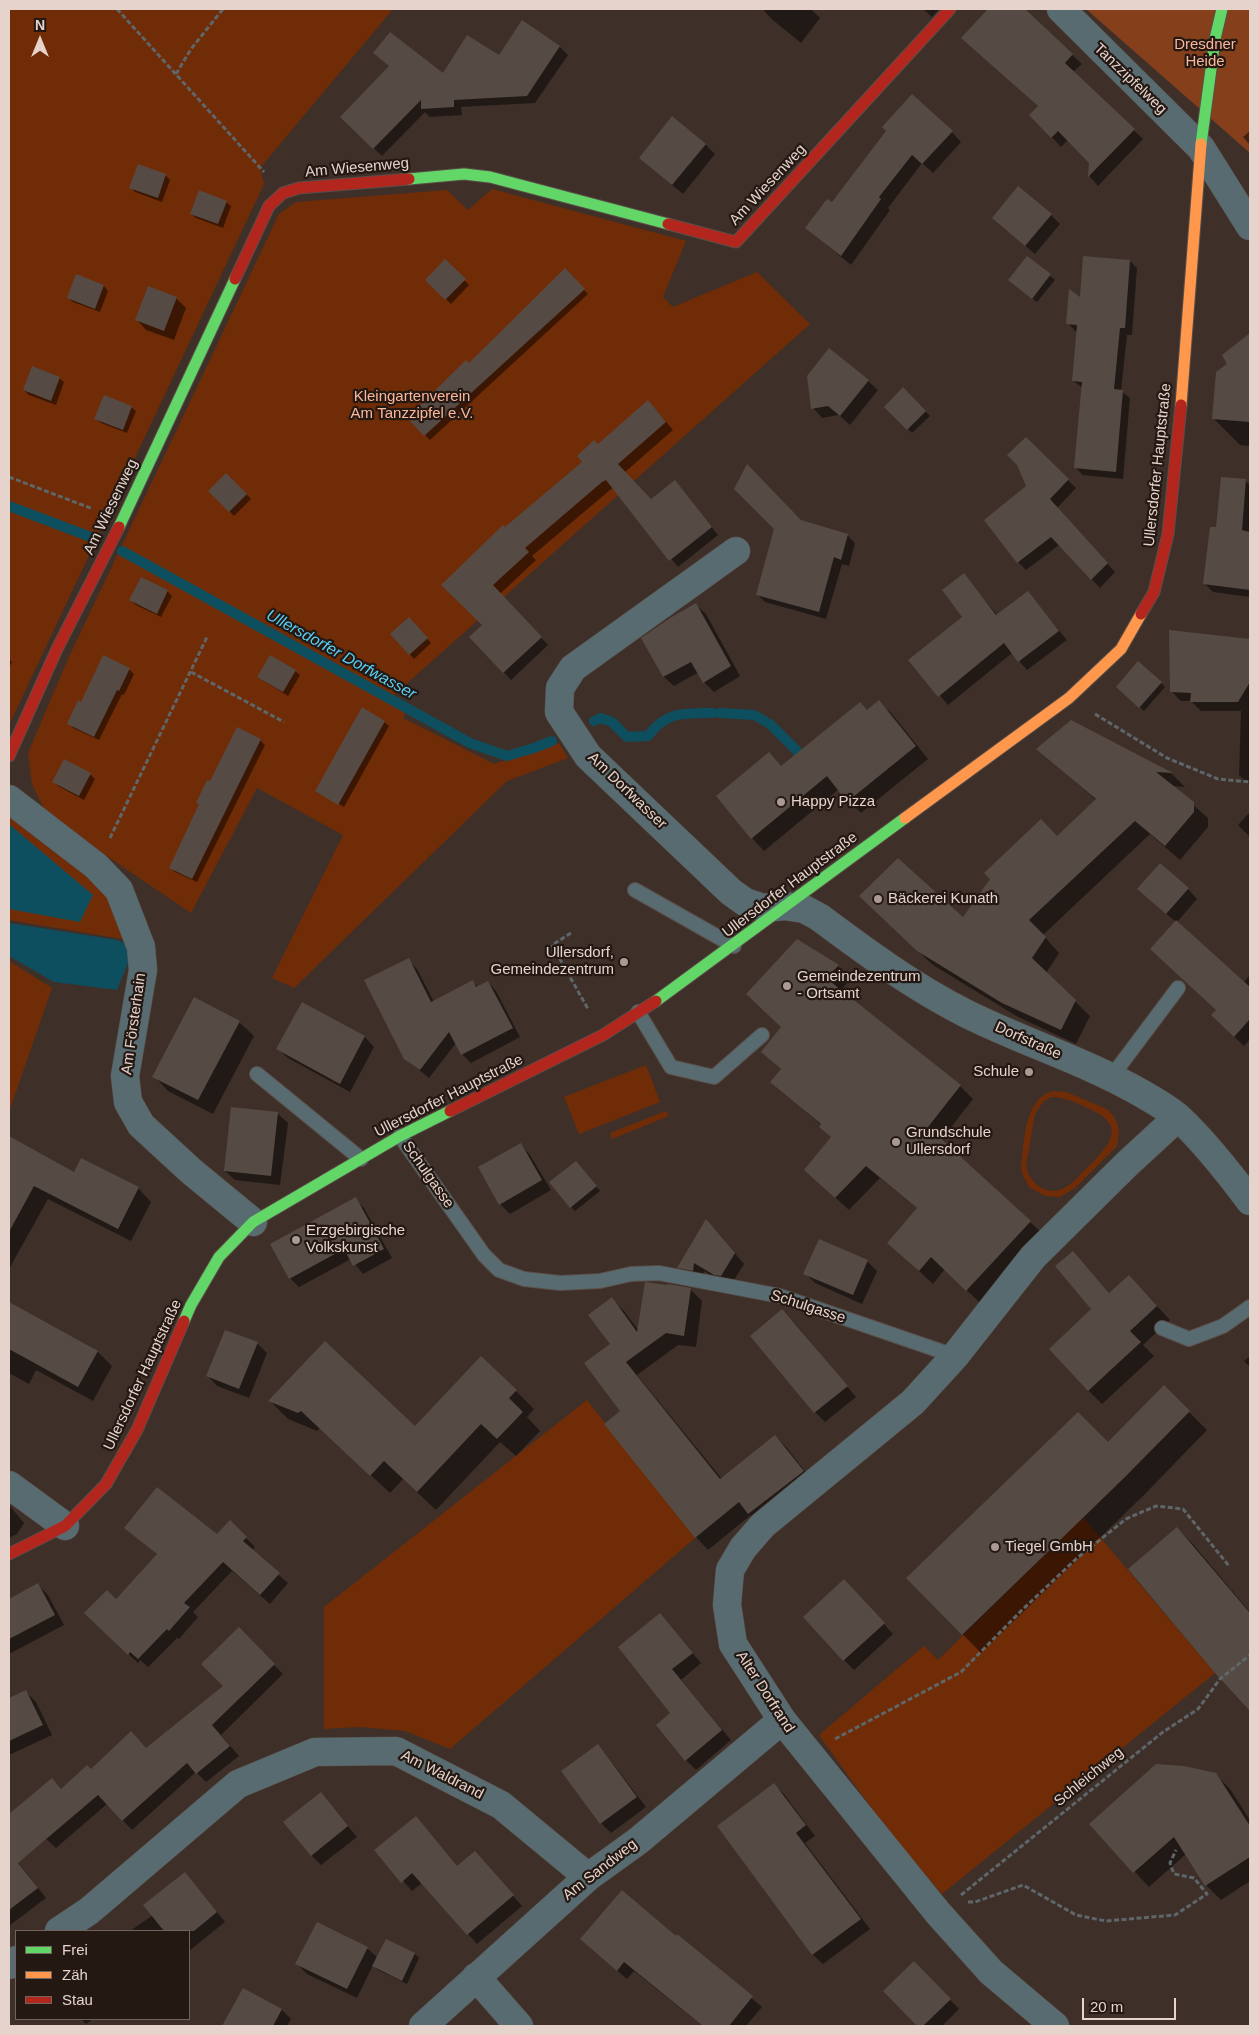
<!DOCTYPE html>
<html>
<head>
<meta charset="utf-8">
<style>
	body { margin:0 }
	#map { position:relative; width:1259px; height:2035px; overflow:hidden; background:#3e3029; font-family:Helvetica,sans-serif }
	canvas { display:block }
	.frame { position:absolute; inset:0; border:10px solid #e5d3cc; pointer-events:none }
	.legend { position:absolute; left:15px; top:1930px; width:175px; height:90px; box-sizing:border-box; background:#241813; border:1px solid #71635d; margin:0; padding:6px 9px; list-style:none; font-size:15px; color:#e5d3cc }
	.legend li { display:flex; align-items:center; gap:10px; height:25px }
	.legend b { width:25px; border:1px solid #71635d }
	.north { position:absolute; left:15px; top:15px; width:50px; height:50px; -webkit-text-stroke:4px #241813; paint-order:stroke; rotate:0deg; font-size:14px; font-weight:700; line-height:20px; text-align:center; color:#e5d3cc }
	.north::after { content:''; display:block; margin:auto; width:18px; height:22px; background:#e5d3cc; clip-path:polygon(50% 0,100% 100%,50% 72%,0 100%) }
	.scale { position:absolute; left:1082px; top:1998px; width:94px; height:22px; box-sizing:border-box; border:2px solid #e5d3cc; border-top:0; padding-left:6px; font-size:15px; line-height:18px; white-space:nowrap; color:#e5d3cc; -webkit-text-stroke:4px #241813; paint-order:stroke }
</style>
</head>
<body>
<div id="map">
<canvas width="1259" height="2035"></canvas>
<div class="frame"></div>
<ul class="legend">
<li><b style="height:6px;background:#63d668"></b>Frei</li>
<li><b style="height:6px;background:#ff974d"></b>Zäh</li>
<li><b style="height:6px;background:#b3261e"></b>Stau</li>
</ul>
<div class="north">N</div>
<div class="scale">20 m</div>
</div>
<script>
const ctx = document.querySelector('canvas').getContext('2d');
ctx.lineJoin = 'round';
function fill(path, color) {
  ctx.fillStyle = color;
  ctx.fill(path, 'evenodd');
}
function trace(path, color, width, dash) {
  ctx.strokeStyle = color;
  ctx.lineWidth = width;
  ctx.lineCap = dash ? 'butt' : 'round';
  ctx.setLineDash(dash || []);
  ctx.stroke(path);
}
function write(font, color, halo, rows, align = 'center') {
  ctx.font = font + ' Helvetica,sans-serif';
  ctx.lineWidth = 4.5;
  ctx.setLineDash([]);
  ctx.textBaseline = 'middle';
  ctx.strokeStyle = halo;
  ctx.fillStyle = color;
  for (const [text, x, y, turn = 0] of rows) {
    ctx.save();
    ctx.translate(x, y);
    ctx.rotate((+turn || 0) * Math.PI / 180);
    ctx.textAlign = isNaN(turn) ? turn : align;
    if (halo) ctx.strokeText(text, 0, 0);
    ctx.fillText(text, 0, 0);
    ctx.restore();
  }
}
const green = new Path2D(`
	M9,9H393L260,168L264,184L9,725Z
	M492,189L686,241L663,297L673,307L757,272L810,324L394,695L410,705L403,718L494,764L559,743L568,758L507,781L294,988L272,978L343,835L257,788L191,913L95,848L44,809L32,784L28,753L68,659L279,214L296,202L447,190L468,210Z
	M9,815C39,838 103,879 117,913C120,921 121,930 123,939L9,920Z
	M9,961L52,988L9,1112Z
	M646,1065L660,1102L579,1134L564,1097Z
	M1053,1091L1066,1092L1107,1109L1113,1115L1117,1123L1119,1131L1117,1146L1075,1188L1060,1197L1045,1196L1029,1187L1022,1173L1021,1164C1025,1139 1024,1099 1053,1091ZM1051,1097C1065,1097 1075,1102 1087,1108C1128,1125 1111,1144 1088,1167C1080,1174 1072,1185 1062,1189C1045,1196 1029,1182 1026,1166L1035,1114L1043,1102Z
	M666,1111L669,1116L612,1139L610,1133Z
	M587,1400L695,1538L450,1749L405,1731L359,1727L324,1729V1607Z
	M1083,1517L1215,1673L942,1894L886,1828L819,1735L924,1646L938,1660Z`);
const forest = new Path2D(`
	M1086,9H1250V153Z`);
const water = new Path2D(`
	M9,824L93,895L80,922L9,909Z
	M9,923L117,940L126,944L130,958L117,990L54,982L9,956Z`);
const shadow = new Path2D(`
	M766,9H811L820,18L801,43L774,21L764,11Z
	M923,9H939L932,17Z
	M990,9H1023L1082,64L1073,72L1143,139L1098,186L1090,177L1091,162L1068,140L1061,147L1031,115L1039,107L963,38Z
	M523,22L560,47L568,55L535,103L461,107L462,115L430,117L425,112L382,156L342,117L390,67L374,53L443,75L499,57Z
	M888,131L952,132L961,142L933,173L922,163L888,208L890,210L851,265L806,228L832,204Z
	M1250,131V145L1243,137Z
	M705,144L715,154L683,194L640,158Z
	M139,166L166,176L170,180L162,202L135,192L131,187Z
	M226,202L231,206L223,228L196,218L191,213Z
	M1051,215L1060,224L1035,254L993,218Z
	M1027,257L1055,280L1037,302L1014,284Z
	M445,261L469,285L451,304L426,280Z
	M1130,261L1137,268L1132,335H1127L1121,391L1130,398L1123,479L1083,475L1076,468L1083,388L1073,381L1078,331H1075L1068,323Z
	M565,270L588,294L430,440L409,419L469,365Z
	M77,276L104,286L108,291L100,312L73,302L68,297Z
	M176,298L186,308L174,340L146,330L137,320Z
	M1250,335V446L1240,445L1213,418L1229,364L1224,355Z
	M59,378L64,382L56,405L29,395L24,390Z
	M868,381L878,390L850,425L839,415L822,418L813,408Z
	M903,389L930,416L912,433L885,407Z
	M131,407L136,411L127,433L101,423L96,419Z
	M656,410L673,430L624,473L651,501L682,490L718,535L678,567L613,488L610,490L532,556L536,560L500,594L548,645L511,680L471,637L483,625L505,529L584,462L598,446Z
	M1026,439L1076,488L1057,508L1115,572L1100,588L1059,545L1026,570L1018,562L1028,486Z
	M226,474L251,499L234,516L210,491Z
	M1245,481L1250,485V597L1213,592L1205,584L1218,529Z
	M801,522L848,536L855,543L849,566L842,564L826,619L765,602L757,594Z
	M964,575L998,616L1028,593L1067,640L1027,670L1012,653L948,705L910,660L964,617Z
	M167,591L172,596L161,617L136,605L131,600Z
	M696,605L706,614L740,676L714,692L704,682L699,672L674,686L664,677L643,639Z
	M409,619L431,643L414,659L392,634Z
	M1170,631L1250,641V785L1239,775L1241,711H1201L1191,701H1181L1171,691Z
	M9,659L12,662L9,668Z
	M129,669L134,674L124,695L122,694L99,740L73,728L69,723L81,703Z
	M295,671L300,675L288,696L258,677Z
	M1161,683L1165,687L1144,711L1122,691Z
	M879,702L892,714L928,759L861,813L839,789L764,851L752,838L782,767Z
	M384,722L389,726L344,807L320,793V794L317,791Z
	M1072,722L1172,774L1185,787L1172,786L1208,818V827L1180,860L1150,834L1043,935L1059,953L1046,973L1090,1016L1076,1044L1018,1017L933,965L875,911L963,919L1057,838L1097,801L1038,749Z
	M260,740L265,745L197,882L175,872L170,867Z
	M65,761L90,774L95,779L84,800L58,786L54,781Z
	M1250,812V837L1238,825Z
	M1188,889L1197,899L1177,922L1244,982L1250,975V1039L1244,1046L1222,1025L1217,1010L1176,922L1149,899Z
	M408,960L417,969L434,1002L473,982L478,987L488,982L496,991L520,1037L471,1063L462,1054L456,1043L429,1078L405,1058Z
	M838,966L851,979L840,991L960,1086L973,1099L941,1140L1044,1235L980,1303L945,1269L933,1284L889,1243L918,1209L880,1178L849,1210L805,1170L832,1138L820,1127L821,1125L772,1082L782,1070L762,1052L782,1027L761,1007Z
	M303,1003L365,1037L374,1047L350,1092L288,1058L278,1049Z
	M239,1022L254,1036L213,1114L168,1091L154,1076Z
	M278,1114L288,1123L280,1185L235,1180L225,1171Z
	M9,1137L75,1174L138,1188L151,1202L131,1241L48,1199L9,1269Z
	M521,1145L530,1155L551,1190L510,1214L500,1204Z
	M581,1167L600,1191L575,1211L571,1207Z
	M355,1199L364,1208L392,1258L363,1274L351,1259L299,1287L290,1278Z
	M716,1231L744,1264L731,1285L725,1284L704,1271L703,1280L688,1277L679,1267Z
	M1073,1252L1110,1294L1142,1290L1170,1320L1143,1345L1154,1356L1102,1404L1088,1390L1093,1310Z
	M867,1261L877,1271L862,1304L815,1283L805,1273Z
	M690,1289L702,1301L696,1347L678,1345L637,1375L722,1479L775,1436L787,1448L815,1484L761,1525L751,1515L708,1550L696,1537L606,1424L622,1411L612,1344V1299L624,1311L639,1331Z
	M9,1303L98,1352L112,1366L93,1401L36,1370L29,1384L9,1373Z
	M792,1320L856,1397L825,1422L815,1412Z
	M257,1343L267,1353L249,1398L217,1386L208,1376Z
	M1250,1356V1367L1244,1361Z
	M1164,1387L1207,1430L1144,1495L981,1653L908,1578L1108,1444Z
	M516,1391L534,1409L527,1417L540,1431L516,1456L500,1442L436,1510L403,1479L390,1493L320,1428L317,1431L288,1419L270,1401L415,1427Z
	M9,1505L24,1523L17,1534L9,1538Z
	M230,1522L255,1547L251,1551L288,1583L270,1604L232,1571L193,1612L198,1617L179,1639L177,1638L148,1667L140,1660L138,1663L94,1622L158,1555L126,1528L217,1536Z
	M1177,1528L1192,1543L1250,1612V1710L1216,1672Z
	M38,1585L48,1595L64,1625L9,1654V1600Z
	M854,1591L893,1634L854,1670L844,1660Z
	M660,1614L701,1663L681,1680L731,1740L696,1770L686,1760L672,1714Z
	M239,1629L283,1674L221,1735L239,1756L206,1782L196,1772L132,1830L107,1804L56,1848L46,1839L52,1779L62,1790L91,1771L146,1749L225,1687Z
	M26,1692L36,1702L52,1735L9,1755V1700Z
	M598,1746L607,1756L646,1807L611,1833L601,1823Z
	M1215,1774L1230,1789L1250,1820V1881L1221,1900L1206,1885L1186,1854L1149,1887L1091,1824Z
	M774,1785L784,1794L815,1836L805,1843L870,1929L823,1964L813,1955L719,1826Z
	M321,1794L357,1837L321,1865L312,1856Z
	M376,1850L458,1867L475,1852L522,1906L477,1944L422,1883L412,1891Z
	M9,1851L46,1898L9,1926Z
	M185,1873L225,1922L189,1951V1931H130L153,1915Z
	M677,1936L762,2007L746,2026H703L634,1971L627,1979L591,1948Z
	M367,1948L378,1958L415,1954L419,1958L407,1984L378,1970L373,1965L357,1998L307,1974L297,1964Z
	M914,1963L959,2009L942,2026H919L884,1991Z
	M243,1990L282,2010L291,2019L287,2026H224Z
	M81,2019H93L86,2024Z`);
const stream = new Path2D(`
	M9,506L96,539
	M122,551L470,743L507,756L534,748L552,741
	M720,713L754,715L770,724L798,752
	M594,721L601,718L612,722L627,737L648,736C666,711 685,713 713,713`);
const building = new Path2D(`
	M988,9H1025L1073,54L1065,63L1135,129L1088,177L1089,163L1058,131L1051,138L1029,115L1038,106L961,38Z
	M522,20L560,46L527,96L454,100V107L421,109V100L373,149L340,117L389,66L373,53L390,32L443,73L467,35L499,55Z
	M912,94L953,131L922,164L912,155L879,197L881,199L841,256L805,228L827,199L832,202L886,131L882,127Z
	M672,116L706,144L672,185L639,158Z
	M138,164L166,174L158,198L129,188Z
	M1018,186L1052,214L1025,246L992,218Z
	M199,190L227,201L218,224L190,214Z
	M1027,256L1051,274L1032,299L1008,280Z
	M1083,256L1130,260L1125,328H1120L1114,389L1123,390L1116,472L1074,468L1082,382L1072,381L1077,325L1066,324L1069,289L1080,297Z
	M445,259L466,279L445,300L425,280Z
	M565,268L585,289L424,436L407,418L466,360L469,363Z
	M76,274L104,285L95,309L67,298Z
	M148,286L177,297L164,331L135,320Z
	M1250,333V422L1212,419L1216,372L1227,364L1222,355Z
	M829,348L869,380L840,416L828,406L811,409L807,376Z
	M32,366L60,377L51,401L23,390Z
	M903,387L926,411L907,430L884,407Z
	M104,395L132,406L123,430L94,419Z
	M648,400L666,422L618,464L651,499L675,480L712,527L669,561L606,480L602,482L525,548L529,552L493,585L542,637L503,673L469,637L482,625L441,585L503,525L505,527L582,462L577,456L594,440L598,444Z
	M1026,437L1069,479L1050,499L1108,563L1091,580L1051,537L1017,563L984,520L1026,486L1017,465L1007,455Z
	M747,464L801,520L848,534L841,560L834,557L819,612L756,595L774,529L734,489Z
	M226,473L247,494L229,512L208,491Z
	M1221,477L1246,479L1242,530L1250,532V590L1203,584L1210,527H1216Z
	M964,573L996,615L1028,591L1059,631L1018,662L1004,643L938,697L908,660L962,617L942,590Z
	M141,577L168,590L157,614L129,600Z
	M696,603L731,666L703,683L691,662L663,677L641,638L670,618Z
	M409,617L428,638L409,655L390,634Z
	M1169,630L1250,639V682L1238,702H1190L1191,693L1170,692Z
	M103,655L130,668L119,691L117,690L94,737L67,724L78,700L81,702Z
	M270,655L296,670L283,692L257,677Z
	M1138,661L1162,682L1139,708L1116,687Z
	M879,700L916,746L847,802L827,776L751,839L716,796L769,752L781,766L860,702L867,710Z
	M362,707L385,721L338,805L315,791Z
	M1071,720L1173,773L1156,772L1194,802V812L1165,846L1135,821L1029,920L1046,937L1032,958L1076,1000L1061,1030L1002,1003L917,951L859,896L898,858L963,917L990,879L984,873L1041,819L1057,836L1096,799L1036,749Z
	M237,727L261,739L192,879L169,868L199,804L196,803L207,780L210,781Z
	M64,759L91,773L79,796L52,782Z
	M1160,863L1189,888L1166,914L1137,889Z
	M1176,920L1250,987V1019L1234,1037L1211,1015L1216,1010L1150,949Z
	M797,939L839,965L826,978L961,1085L928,1127L1031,1221L966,1291L931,1257L919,1271L887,1243L917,1208L866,1166L835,1198L804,1170L831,1137L819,1127L821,1124L770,1082L781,1069L761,1052L781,1027L746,994Z
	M409,958L431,1002L473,980L476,987L488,981L513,1028L461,1055L449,1032L420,1070L404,1059L364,980Z
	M194,997L240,1021L198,1100L152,1077Z
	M302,1002L365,1036L340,1084L276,1049Z
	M231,1107L278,1112L271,1176L224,1171Z
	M9,1136L74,1172L81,1158L139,1187L118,1229L34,1186L9,1232Z
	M521,1143L542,1180L499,1205L478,1167Z
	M576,1161L597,1186L570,1208L549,1182Z
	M356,1197L384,1249L353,1266L344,1249L289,1279L270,1244Z
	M706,1219L735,1253L721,1276L714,1275L694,1263L693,1271L677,1268Z
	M819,1239L868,1260L853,1295L803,1274Z
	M1073,1251L1109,1293L1129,1275L1157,1306L1130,1331L1141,1342L1088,1391L1049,1349L1091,1309L1055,1266Z
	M645,1282L666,1285L668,1284L691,1288L684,1336L666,1333L626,1362L720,1479L775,1435L804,1471L748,1514L739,1502L695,1538L604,1424L620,1411L584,1363L610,1344L588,1315L612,1297L637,1332Z
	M9,1302L98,1351L78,1387L9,1349Z
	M782,1309L848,1386L814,1413L750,1336Z
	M225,1330L258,1342L239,1389L206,1376Z
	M325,1341L415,1426L481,1356L517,1390L509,1398L523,1412L497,1439L481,1424L417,1492L384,1461L370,1476L301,1411L298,1413L268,1401Z
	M1164,1385L1190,1411L1125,1477L962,1635L906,1578L1078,1412L1108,1442Z
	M157,1487L217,1534L230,1520L247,1537L243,1541L280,1573L260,1595L223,1562L184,1603L190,1607L169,1631L167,1629L138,1659L130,1652L128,1655L84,1613L107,1590L116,1599L157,1554L124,1528Z
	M1177,1527L1250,1613V1711L1215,1673L1128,1569Z
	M844,1579L885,1623L843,1661L803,1617Z
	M38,1583L55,1615L9,1639V1599Z
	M660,1613L693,1653L672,1669L722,1730L685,1761L656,1725L670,1713L618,1647Z
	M239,1627L275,1664L212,1725L230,1746L196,1774L187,1763L122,1821L98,1795L18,1863L38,1888L9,1910V1814L52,1778L61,1789L87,1765L91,1769L131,1731L146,1748L223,1686L201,1664Z
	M26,1690L43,1725L9,1741V1698Z
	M598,1744L637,1797L600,1824L561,1771Z
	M1156,1764L1184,1766L1216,1773L1250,1826V1857L1205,1886L1174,1837L1133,1873L1089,1824Z
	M774,1783L806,1825L796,1833L861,1919L812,1955L717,1826Z
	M321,1792L348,1826L311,1856L283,1822Z
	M416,1816L457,1866L475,1851L514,1895L467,1935L412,1873L401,1883L374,1850Z
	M185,1872L217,1912L194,1931H164L143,1905Z
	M622,1890L676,1936L677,1934L753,1996L729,2026H703L624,1962L617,1971L580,1939Z
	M317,1922L368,1947L347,1989L295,1964Z
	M386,1939L415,1953L402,1981L372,1966Z
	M914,1961L951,1999L923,2026H917L883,1991Z
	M243,1988L282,2009L273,2026H222Z`);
const path = new Path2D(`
	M117,9L264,172
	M176,74L191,49L223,9
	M9,477L93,509
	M191,672L284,722
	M1095,714L1167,758L1218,779L1250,782
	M110,838L207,637
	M571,933L552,945L588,1009
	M835,1739L961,1672L1021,1611L1076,1559L1126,1519L1156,1506L1183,1509L1229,1566
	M961,1895L1163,1732L1198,1709L1220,1679L1250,1655
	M968,1902H975L1023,1885L1076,1915L1106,1921L1175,1915L1207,1894L1194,1878L1174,1874L1170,1863L1176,1850`);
const lane = new Path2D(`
	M635,890L734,946
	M638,1012L671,1067L714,1077L762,1035
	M257,1074L361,1159
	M1112,1076L1178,988
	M400,1136L484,1255L499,1270L524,1279L560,1283L600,1281L631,1274L659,1273L780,1296L955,1356
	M1162,1328L1189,1339L1223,1326L1250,1307`);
const street = new Path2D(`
	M1061,9L1201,148L1250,226
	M736,551L573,668L560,688L559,712L588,756L731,892L745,902L763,908L785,906L804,909L819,917C866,952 912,986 965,1013C1023,1042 1085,1061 1141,1093C1153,1100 1168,1108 1179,1118C1205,1142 1229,1173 1250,1201
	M9,799L96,866L119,890L141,947L143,970L125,1076L128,1102L141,1125L191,1171L253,1222
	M9,1485L65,1526
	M59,1931L89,1911L238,1784L315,1752L396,1751L501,1805L588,1877
	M9,1965L16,1960
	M476,1977L519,2026
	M423,2026L588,1877L638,1841L782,1720
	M1055,2026L991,1972L938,1913L782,1720L733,1644L727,1605L730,1570L743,1548L763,1525L913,1402L955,1356L1033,1257L1127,1164L1178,1117`);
const fast = new Path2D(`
	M1201,144L1215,39L1222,9
	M409,179L464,174L490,177L668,224
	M119,527L235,279
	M656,1001L905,818
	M184,1321L191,1305L219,1257L253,1222L400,1136L450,1111`);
const slow = new Path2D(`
	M1181,405L1201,144
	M905,818L1069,698L1121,649L1141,614`);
const jam = new Path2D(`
	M668,224L736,242L950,9
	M235,279L269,206L283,193L299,188L409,179
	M1141,614L1154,592L1168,534L1181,405
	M9,756L57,649L119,527
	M450,1111L603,1035L656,1001
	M9,1554L65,1526L106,1484L137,1430L184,1321`);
const markers = [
	[781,802,5,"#ab9a93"],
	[878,899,5,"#ab9a93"],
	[624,962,5,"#ab9a93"],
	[787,986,5,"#ab9a93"],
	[1029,1072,5,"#ab9a93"],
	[896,1142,5,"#ab9a93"],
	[296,1240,5,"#ab9a93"],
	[995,1547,5,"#ab9a93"]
];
const parkNames = [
	["Dresdner",1205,45],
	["Heide",1205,62],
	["Kleingartenverein",412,397],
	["Am Tanzzipfel e.V.",412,414]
];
const streetNames = [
	["Tanzzipfelweg",1130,79,44],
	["Am Wiesenweg",357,168,-5],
	["Am Wiesenweg",768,185,-47],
	["Ullersdorfer Hauptstraße",1158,465,-84],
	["Am Wiesenweg",111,507,-64],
	["Am Dorfwasser",627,791,44],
	["Ullersdorfer Hauptstraße",790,885,-37],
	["Am Försterhain",134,1024,-82],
	["Dorfstraße",1028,1041,24],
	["Ullersdorfer Hauptstraße",449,1096,-27],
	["Schulgasse",428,1175,55],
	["Schulgasse",808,1307,18],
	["Ullersdorfer Hauptstraße",143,1375,-65],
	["Alter Dorfrand",765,1692,57],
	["Am Waldrand",442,1775,27],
	["Schleichweg",1089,1777,-39],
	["Am Sandweg",600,1870,-38]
];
const poiNames = [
	["Happy Pizza",791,802],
	["Bäckerei Kunath",888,899],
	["Ullersdorf,",614,953,"right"],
	["Gemeindezentrum",614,970,"right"],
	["Gemeindezentrum",797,977],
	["- Ortsamt",797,994],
	["Schule",1019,1072,"right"],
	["Grundschule",906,1133],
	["Ullersdorf",906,1150],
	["Erzgebirgische",306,1231],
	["Volkskunst",306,1248],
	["Tiegel GmbH",1005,1547]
];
const waterNames = [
	["Ullersdorfer Dorfwasser",341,655,29]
];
fill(green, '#702c06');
fill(forest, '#863f1b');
fill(water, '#0d4e5f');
fill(shadow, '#0007');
trace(stream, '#0d4e5f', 10);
fill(building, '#564a44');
trace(lane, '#5a4e48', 16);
trace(street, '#5a4e48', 29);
trace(fast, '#5a4e48', 13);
trace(slow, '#5a4e48', 13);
trace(jam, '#5a4e48', 13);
trace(path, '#5e6669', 3, [5, 2.5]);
trace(lane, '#586b70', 14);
trace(street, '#586b70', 28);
trace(fast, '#63d668', 11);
trace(slow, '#ff974d', 11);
trace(jam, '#b3261e', 11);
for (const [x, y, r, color] of markers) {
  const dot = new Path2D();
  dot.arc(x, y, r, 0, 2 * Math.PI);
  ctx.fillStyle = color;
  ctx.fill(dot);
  trace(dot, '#241813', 2);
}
write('15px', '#fcb79a', '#241813', parkNames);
write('15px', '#e5d3cc', '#241813', streetNames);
write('15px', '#e5d3cc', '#241813', poiNames, 'left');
write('italic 16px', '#58d1f8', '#241813', waterNames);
</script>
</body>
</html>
